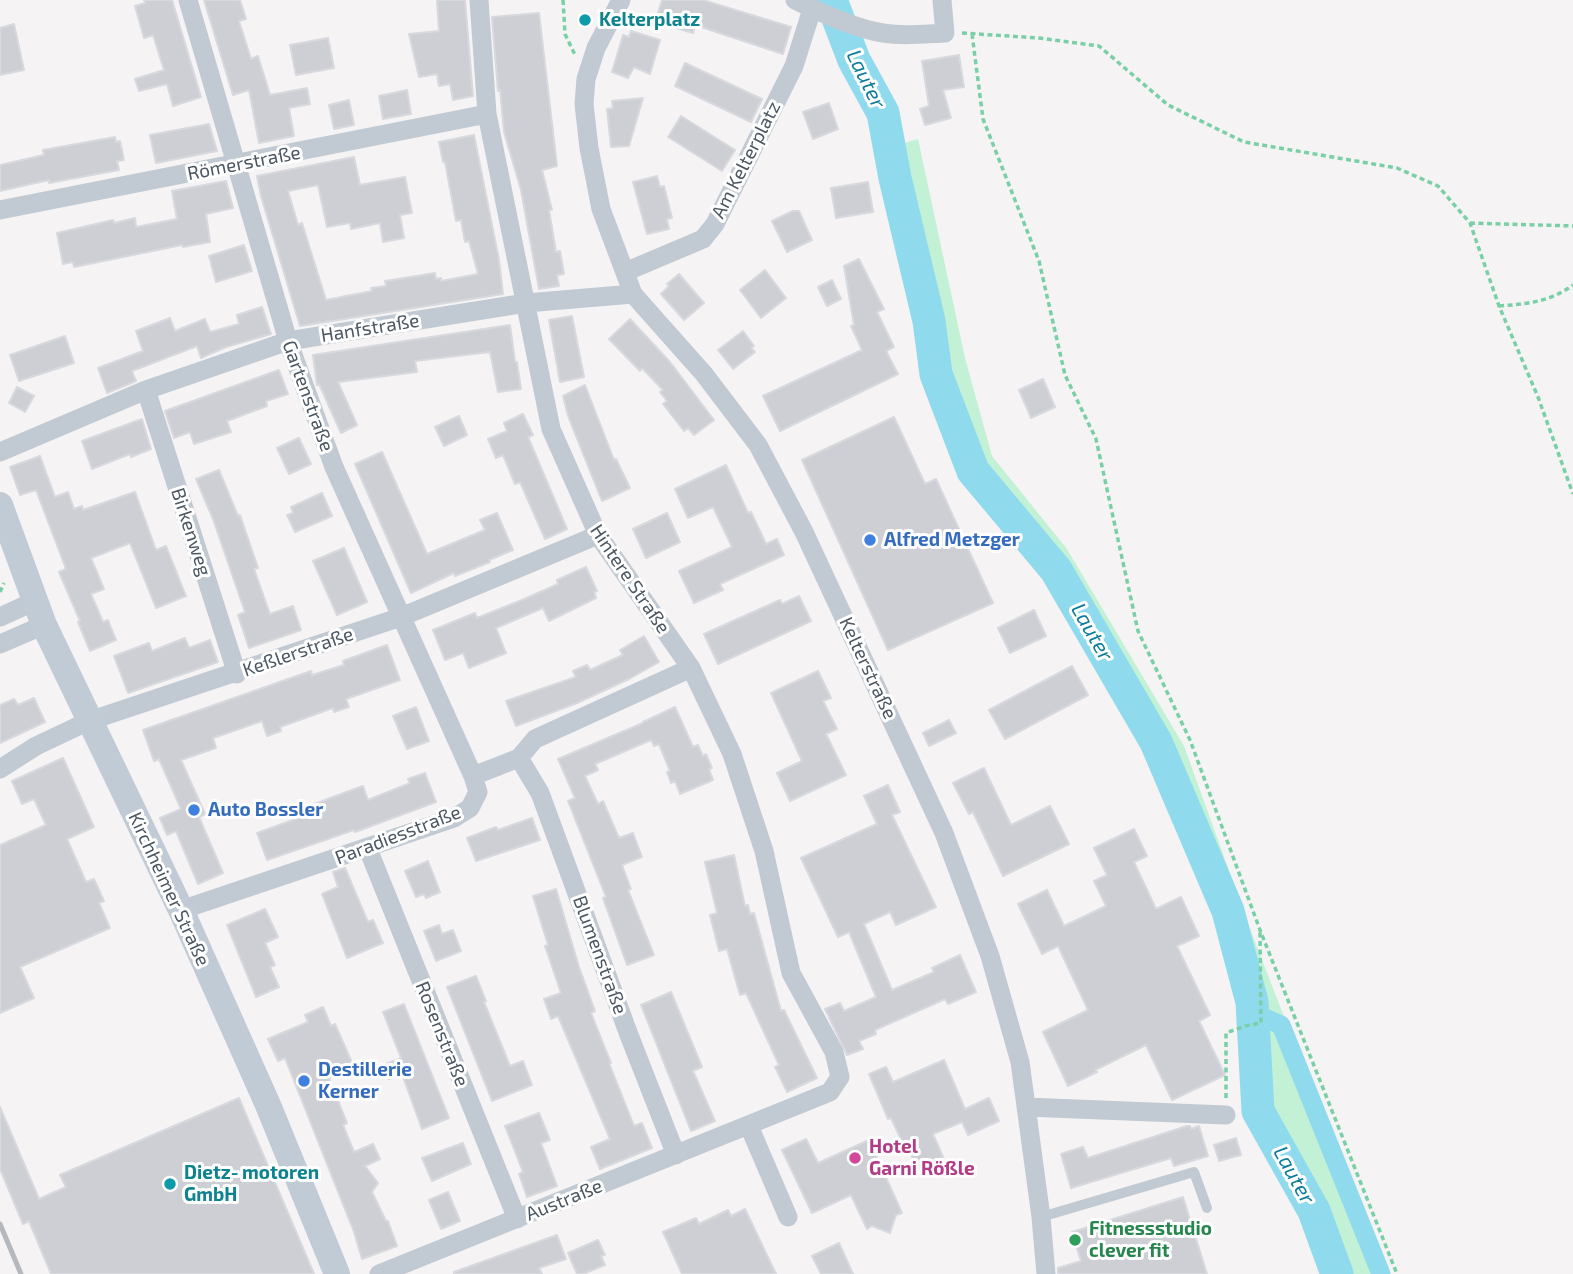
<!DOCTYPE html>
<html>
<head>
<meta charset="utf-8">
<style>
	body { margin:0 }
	canvas { display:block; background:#f5f3f3 }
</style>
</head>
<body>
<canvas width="1573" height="1274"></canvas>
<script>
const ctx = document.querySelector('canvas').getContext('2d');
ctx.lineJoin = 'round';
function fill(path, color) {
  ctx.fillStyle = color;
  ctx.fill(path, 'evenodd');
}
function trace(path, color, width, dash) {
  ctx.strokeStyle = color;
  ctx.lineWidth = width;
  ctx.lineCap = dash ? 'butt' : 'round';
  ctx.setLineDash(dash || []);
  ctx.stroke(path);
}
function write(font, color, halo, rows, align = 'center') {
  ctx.font = font + ' "Exo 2",sans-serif';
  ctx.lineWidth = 6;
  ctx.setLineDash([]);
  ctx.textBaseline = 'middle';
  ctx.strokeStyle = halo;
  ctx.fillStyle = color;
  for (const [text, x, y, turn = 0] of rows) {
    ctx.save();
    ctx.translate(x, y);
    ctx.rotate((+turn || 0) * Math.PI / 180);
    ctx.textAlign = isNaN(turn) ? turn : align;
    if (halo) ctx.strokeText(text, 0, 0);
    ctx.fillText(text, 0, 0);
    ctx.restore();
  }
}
const green = new Path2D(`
	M918,139L965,358L992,456L1067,549L1184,746L1252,934L1384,1274H1328L1307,1214L1252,1113L1243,1002L1220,914L1148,745L1048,575L963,474L925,379L881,150Z`);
const canal = new Path2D(`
	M1252,1002L1260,1016L1281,1025L1381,1274`);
const river = new Path2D(`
	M831,0L854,60L883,113L895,178L929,321L936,374L973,471L1056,570L1156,742L1228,911L1252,1002L1258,1111L1314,1211L1337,1274`);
const building = new Path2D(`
	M144,0H172L201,97L173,106L167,84L139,91L135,79L164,70L153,35L144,38L135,6L145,3Z
	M204,0H240L246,19L239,21L251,59L258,56L270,95L307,88L310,104L289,108L294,136L259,143L249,90L233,95Z
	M437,0H465L473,96L453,100L450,84L439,86L437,74L419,77L409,34L439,31Z
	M662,0H703L791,27L783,54L695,25L693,33L655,22Z
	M539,13L557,166L542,170L552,210H549L556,252L560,251L564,274L557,275L559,286L539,289L521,190L504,132L500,90L498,91L492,17Z
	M14,24L24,70L0,75V28Z
	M631,31L660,40L650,74L634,67L628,78L612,72L623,35L629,37Z
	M328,38L334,68L296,75L290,45Z
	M959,55L964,87L943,90L951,118L925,125L920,109L929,106L922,61Z
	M685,63L762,99L751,122L675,86Z
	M407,90L411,114L383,119L379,96Z
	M643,98L629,146L611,147L607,109L613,108L612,101Z
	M349,100L354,125L334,129L329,105Z
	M829,103L838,129L813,139L803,112Z
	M681,116L735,150L722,171L668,137Z
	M209,124L217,151L156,163L150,135Z
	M474,135L499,260L503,294L300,326L261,196L257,176L354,157L360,185L405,177L412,213L400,215L404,238L383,242L380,223L351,229L350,223L327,227L318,185L288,191L298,225L302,223L326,300L372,291L371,288L386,286L385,281L435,273L436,279L441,278V281L478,274L469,241L465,242L461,220L456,221L445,162H443L439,142Z
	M115,137L116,142L120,141L124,160L117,161L119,170L49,183V180L0,191V165L44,155L43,150Z
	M657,176L660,187L664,186L672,218L667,219L669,229L647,234L633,182Z
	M226,181L233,208L206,214L210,242L183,247L182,245L74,267L73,262L63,264L57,233L113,220L114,223L135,218L136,227L177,219L172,191Z
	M868,182L873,212L836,218L831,188Z
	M793,211H799L812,240L787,252L772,221Z
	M244,245L252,271L216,282L209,256Z
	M859,259L884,309L877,312L894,347L886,351L898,374L780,431L763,396L862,350L851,326L854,325L844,266Z
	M765,270L786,298L761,318L740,290Z
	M679,274L704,303L684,320L661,294L669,286L667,284Z
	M832,280L841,299L827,306L818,287Z
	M262,307L271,334L226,347L201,358L197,346L132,371L136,381L107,393L98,368L143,351L136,331L170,318L175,331L205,319L210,332L239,324L237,315Z
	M572,316L584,377L560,382L549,320Z
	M630,319L670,362L714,420L694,435L688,428L684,431L663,404L667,401L660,392L663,390L642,368L640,371L609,339Z
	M510,325L515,362H517L521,389L498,392L490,352L415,361L417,372L338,382L357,425L341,433L319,384L317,385L313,355Z
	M743,331L754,346L751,348L755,352L733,369L718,350Z
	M65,336L74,363L19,381L10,355Z
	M279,370L288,394L266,401L267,406L227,421L231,432L194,444L190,432L174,438L165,411Z
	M1043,379L1055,407L1031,418L1019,390Z
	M585,385L614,460L616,459L630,488L602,501L568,416L563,396Z
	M17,387L34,396L25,412L9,403Z
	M523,414L533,435L528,437L567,529L545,539L520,482L515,484L503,455L496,458L488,439L507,431L504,423Z
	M459,416L467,435L444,446L435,427Z
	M894,417L925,484L936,479L993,603L888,650L802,460Z
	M142,419L151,449L131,457L130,454L92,469L82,441Z
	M299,438L311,464L289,474L277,448Z
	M382,452L427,554L485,530L480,520L497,513L513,550L489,560L490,562L455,576L454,573L411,593L355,464Z
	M40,456L55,497L68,492L74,509L82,506L83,510L135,492L156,550L166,546L186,596L156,608L130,543L91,558L104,589L91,594L103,622L108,620L116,640L90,651L78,622L80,621L59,572L66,569L36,490L20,495L10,467Z
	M726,465L748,513L751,512L766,544L777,539L784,555L720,584L723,590L694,603L679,571L732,547L713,507L688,518L675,489Z
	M219,470L238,516L240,515L258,568L254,569L270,614L293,606L301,630L249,648L238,615L245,612L213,519L196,479Z
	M322,493L332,516L295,532L287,515L293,513L291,507Z
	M667,513L680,542L646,558L633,529Z
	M344,548L367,602L337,615L313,561Z
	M586,567L597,591L594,592L596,598L549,621L543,608L496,628L506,653L469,668L463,653L445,660L433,630L475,613L477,618L522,600L558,584L557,580Z
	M799,596L811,621L718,664L704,634L780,600L782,604Z
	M1034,610L1046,636L1010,653L998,628Z
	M644,636L659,662L629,679L577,703L516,726L506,701L576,677L573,671L587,665L590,670L623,655L620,650Z
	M185,638L189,648L210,640L218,662L128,693L114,656L149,643L152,651Z
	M387,645L400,680L346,699L349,707L334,712L333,708L280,727L281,731L267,736L262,721L213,738L216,748L181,760L205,814L199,817L223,873L198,884L176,831L167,835L160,818L181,809L159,759L154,761L143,730L311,671L312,675L344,665L343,661Z
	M1072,666L1088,695L1005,739L989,710Z
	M818,671L831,698L823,701L837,729L826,734L846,775L790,801L777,773L802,761L771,693Z
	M34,698L45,722L0,743V705L14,699L18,705Z
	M416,707L429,741L407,749L393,716Z
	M675,707L693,747L698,745L703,756L706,754L712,768L709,769L713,780L680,794L675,781L671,783L667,772L670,771L659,744L654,746L651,740L595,764L598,770L585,776L598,804L603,801L619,838L633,833L642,857L622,865L631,889L628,890L654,955L627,965L603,898L606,897L568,801L575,798L558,759L643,723V722Z
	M949,720L956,733L929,746L923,733Z
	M63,758L94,827L67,839L86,882L94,879L104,901L99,903L110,928L20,967L34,998L0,1013V845L46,825L34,799L22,804L12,781Z
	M984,768L1011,825L1050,806L1069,844L1003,876L973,812L969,814L953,783Z
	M425,773L436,802L355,832L354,830L267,860L257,833L301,817L299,810L341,794L363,786L368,800L410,783L408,779Z
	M888,785L900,812L892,815L936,907L896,925L890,912L864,924L892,990L934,972L932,968L960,955L976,992L948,1004L945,999L875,1030L876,1034L859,1041L863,1049L847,1055L825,1009L840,1003L844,1011L876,997L849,932L838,937L801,858L877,824L864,796Z
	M532,818L540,840L476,861L467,838L496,827L498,830Z
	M1134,829L1147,856L1134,862L1156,909L1181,897L1199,936L1177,946L1210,1015L1199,1021L1225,1075L1172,1100L1146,1045L1095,1070L1097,1072L1068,1086L1043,1032L1088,1010L1058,946L1042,954L1018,904L1047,890L1064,926L1106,906L1094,881L1107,875L1094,848Z
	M734,855L745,906L748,905L750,914L754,913L781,1011L784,1010L817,1078L787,1092L775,1067L779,1065L746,993L740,995L727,949L719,951L710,915L717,913L705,862Z
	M428,861L440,892L426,898L424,894L416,897L405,871Z
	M345,868L368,922L373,920L383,943L347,958L322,894L338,887L333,872Z
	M556,889L579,967L595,1011L591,1013L611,1063H609L634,1126L642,1123L652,1148L600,1169L591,1147L610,1139L558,1016L551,1019L544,999L561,993L545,946L548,945L533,896Z
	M265,909L278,937L265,943L275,965L270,967L279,987L256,997L227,925Z
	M439,925L442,934L453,930L461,951L436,961L424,931Z
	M476,976L486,1001L484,1002L510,1066L523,1061L532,1085L492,1101L447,987Z
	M671,992L702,1067L693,1071L715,1121L691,1131L641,1005Z
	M404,1004L449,1118L422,1129L402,1074L389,1079L383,1065L401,1058L383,1012Z
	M323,1007L331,1026L335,1024L354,1067L329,1078L347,1123L343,1125L354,1152L373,1144L380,1159L365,1166L378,1183L372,1192L386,1221H388L397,1246L362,1259L354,1232L285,1058L278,1061L268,1039L308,1022L305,1015Z
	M944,1060L965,1109L989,1098L999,1121L968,1135L962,1122L933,1134L943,1157L917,1169L907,1145L904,1146L891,1118L888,1119L869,1074L886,1067L893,1082Z
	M239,1098L314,1274H51L29,1221L23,1224L0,1169V1107L39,1199L66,1187L60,1175Z
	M539,1113L550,1140L541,1143L557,1186L527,1197L519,1174L523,1172L505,1126Z
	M1187,1126H1190L1191,1129L1199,1126L1208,1156L1174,1166L1171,1158L1071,1188L1061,1154L1083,1147L1088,1158Z
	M1236,1138L1241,1155L1219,1161L1214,1145Z
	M806,1139L818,1163L869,1140L902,1213L896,1215L890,1233L872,1226L867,1229L851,1195L812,1213L782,1150Z
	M463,1143L471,1164L432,1181L422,1158Z
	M448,1192L460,1221L441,1229L429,1200Z
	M1183,1197L1207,1274H1058V1268L1081,1261L1072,1232Z
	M745,1209L776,1274H682L663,1232L696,1218L699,1224L728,1210L731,1216Z
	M557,1235L566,1259L539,1268L542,1274H454V1272Z
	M598,1240L605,1255L601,1256L605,1265L583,1274H577L568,1253Z
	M839,1243L853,1274H821L812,1256Z`);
const path = new Path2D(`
	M563,0L565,34L575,55
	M962,33L1039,38L1099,46L1168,105L1244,142L1397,168L1438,186L1470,223L1499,306L1538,397L1573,494
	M972,34L983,119L1039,261L1065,375L1096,439L1138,631L1190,740L1260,930L1397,1274
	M1470,223L1573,226
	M1499,306C1526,304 1550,302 1573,285
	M0,592L4,583
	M1226,1098V1033L1245,1026L1261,1023L1260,932`);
const lane = new Path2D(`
	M1041,1217L1194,1172L1207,1208`);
const street = new Path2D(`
	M188,0L288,341L334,467L473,776
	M621,0L596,48L586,79L584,104L589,148L601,209L633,294L704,374L758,445L804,532L944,833L990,956L1020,1062L1041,1217L1046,1274
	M795,0C819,12 847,25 873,31C895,37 922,34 945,33L942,0
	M0,210L487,114
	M625,272L703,239L715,224L794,66L812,9
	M146,390L237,674
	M0,452L146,390L288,341L526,303L633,294
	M0,617L35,601
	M0,644L44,625
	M519,758L540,793L629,1035L676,1155
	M0,769L36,746L89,721L401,617L598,535
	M368,849L517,1219
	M181,910L454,818L470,808L478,792L473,776L519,758L535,739L691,668
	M1026,1107L1226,1115
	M749,1126L788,1217
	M379,1274L830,1092L840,1077L834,1052L791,973L764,851L732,754L691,668L598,535L551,429L487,114L479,0`);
const secondary = new Path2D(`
	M0,505L44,625L181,910L268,1105L337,1274`);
const rail = new Path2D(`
	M0,1224L21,1274`);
const markers = [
	[585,20,7,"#0f9aa8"],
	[870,540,7,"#3f7fe0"],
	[194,810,7,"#3f7fe0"],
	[304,1081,7,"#3f7fe0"],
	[855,1158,7,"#d1479c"],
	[170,1184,7,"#0f9aa8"],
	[1075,1240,7,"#2e9e5b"]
];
const cultureNames = [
	["Kelterplatz",599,20],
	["Dietz‐motoren",184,1173],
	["GmbH",184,1195]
];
const streetNames = [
	["Am Kelterplatz",746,160,-63],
	["Römerstraße",244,163,-11],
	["Hanfstraße",370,328,-9],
	["Gartenstraße",308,396,70],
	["Birkenweg",191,532,72],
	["Hintere Straße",630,579,56],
	["Keßlerstraße",298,652,-19],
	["Kelterstraße",868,668,65],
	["Paradiesstraße",398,835,-21],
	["Kirchheimer Straße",169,889,65],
	["Blumenstraße",600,955,70],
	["Rosenstraße",442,1034,68],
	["Austraße",564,1200,-22]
];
const shopNames = [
	["Alfred Metzger",884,540],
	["Auto Bossler",208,810],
	["Destillerie",318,1070],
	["Kerner",318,1092]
];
const hotelNames = [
	["Hotel",869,1147],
	["Garni Rößle",869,1169]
];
const leisureNames = [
	["Fitnessstudio",1089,1229],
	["clever fit",1089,1251]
];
const waterNames = [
	["Lauter",866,79,64],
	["Lauter",1092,632,60],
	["Lauter",1294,1175,61]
];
fill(green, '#c3f1d5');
trace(canal, '#90daee', 19);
trace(river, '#90daee', 33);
fill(building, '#cdcfd5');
trace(building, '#d7d9de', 2);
trace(path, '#7ad0a6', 3.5, [5, 3.5]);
trace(lane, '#c1cad2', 10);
trace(street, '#c1cad2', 19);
trace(secondary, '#c1cbd6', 26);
trace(rail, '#b5b8bd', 5);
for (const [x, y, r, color] of markers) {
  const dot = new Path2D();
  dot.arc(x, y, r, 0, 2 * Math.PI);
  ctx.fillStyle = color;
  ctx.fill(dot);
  trace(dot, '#fff', 2.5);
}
write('bold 19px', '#0d838f', '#fff', cultureNames, 'left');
write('19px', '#4a5661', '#fff', streetNames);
write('bold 19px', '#366cbe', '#fff', shopNames, 'left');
write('bold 19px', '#b23c85', '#fff', hotelNames, 'left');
write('bold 19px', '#27864d', '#fff', leisureNames, 'left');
write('italic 21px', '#0c7c9b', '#fff', waterNames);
</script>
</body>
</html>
